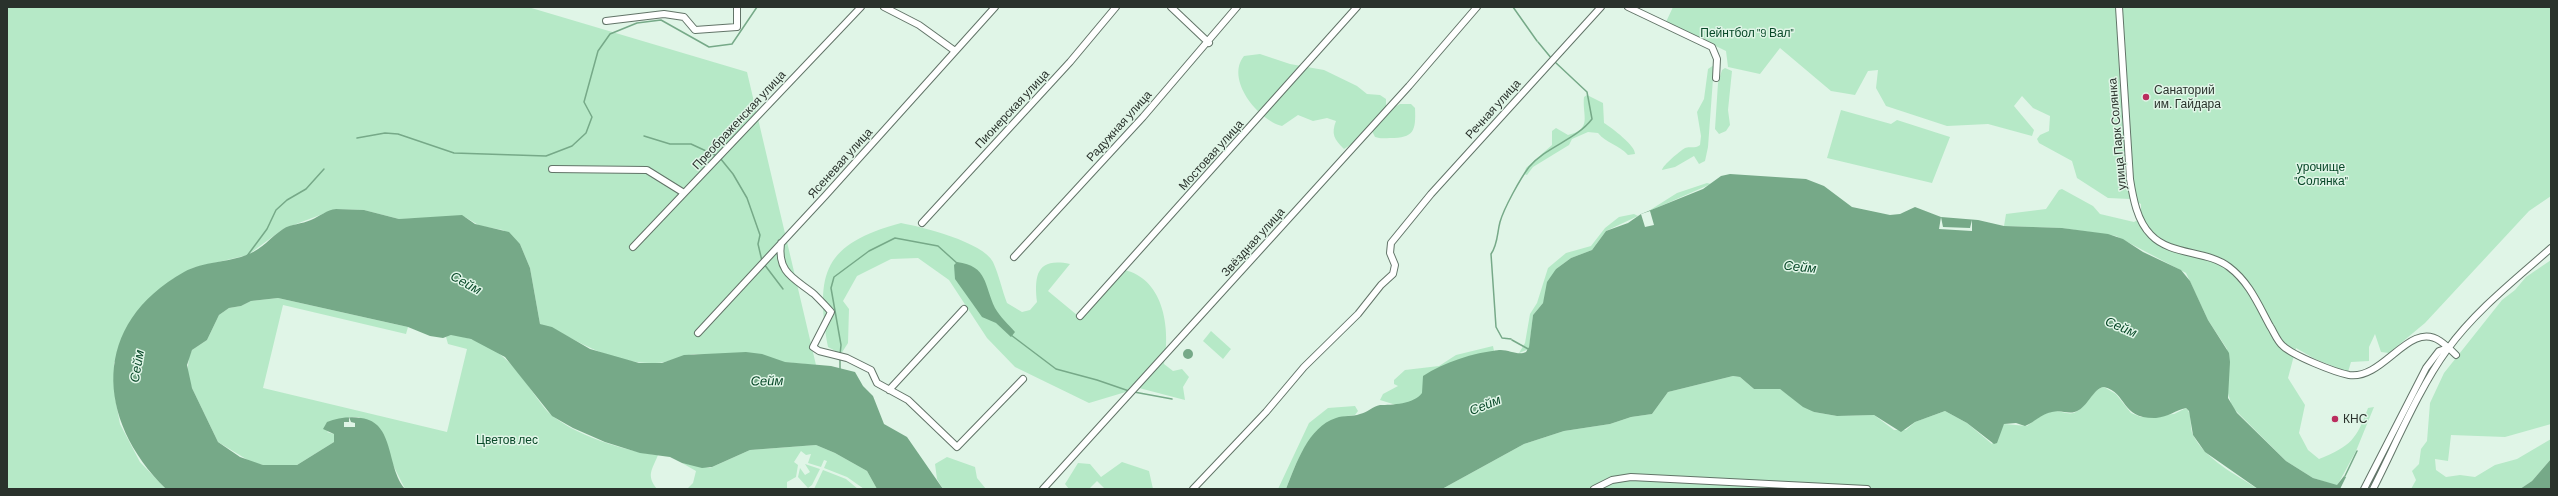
<!DOCTYPE html>
<html>
<head>
<meta charset="utf-8">
<style>
	body { margin:0 }
	#map { position:relative; width:2558px; height:496px; overflow:hidden; background:#e0f5e7; font-family:Barlow,sans-serif }
	canvas { display:block }
	.frame { position:absolute; inset:0; border:8px solid #2a322c; pointer-events:none }
</style>
</head>
<body>
<div id="map">
<canvas width="2558" height="496"></canvas>
<div class="frame"></div>
</div>
<script>
const ctx = document.querySelector('canvas').getContext('2d');
ctx.lineJoin = 'round';
function fill(path, color) {
  ctx.fillStyle = color;
  ctx.fill(path, 'evenodd');
}
function trace(path, color, width, dash) {
  ctx.strokeStyle = color;
  ctx.lineWidth = width;
  ctx.lineCap = dash ? 'butt' : 'round';
  ctx.setLineDash(dash || []);
  ctx.stroke(path);
}
function write(font, color, halo, rows, align = 'center') {
  ctx.font = font + ' Barlow,sans-serif';
  ctx.lineWidth = 3;
  ctx.setLineDash([]);
  ctx.textBaseline = 'middle';
  ctx.strokeStyle = halo;
  ctx.fillStyle = color;
  for (const [text, x, y, turn = 0] of rows) {
    ctx.save();
    ctx.translate(x, y);
    ctx.rotate((+turn || 0) * Math.PI / 180);
    ctx.textAlign = isNaN(turn) ? turn : align;
    if (halo) ctx.strokeText(text, 0, 0);
    ctx.fillText(text, 0, 0);
    ctx.restore();
  }
}
const green = new Path2D(`
	M7,7H528L747,72L816,365L694,354C680,356 668,363 655,363C617,364 585,346 554,329C549,326 544,327 540,324L530,268L520,244L503,230L480,226L465,217L399,219L364,210L336,209L283,229L248,255L193,268L173,279L114,363L115,397L120,424L140,462L166,489H7Z
	M1673,7H2551V196L2529,211L2425,323L2389,353L2381,352L2375,334L2369,347V361L2351,362L2348,372L2315,359L2296,348L2288,378L2305,405L2299,433L2308,450L2319,459C2351,446 2356,440 2368,408L2374,407L2356,451L2337,486L2313,478L2286,461L2232,407L2227,390V349L2208,320L2186,273L2116,236L2062,228L2004,226L2006,214L2046,209L2059,190L2062,189L2093,206L2100,214L2134,222L2141,218V204L2130,199L2108,198L2077,178L2072,161L2039,143L2037,139L2040,135L2049,131L2050,116L2033,108L2022,96L2014,106L2034,130L2032,136L1988,124L1947,126L1886,106L1876,88L1878,70L1868,71L1855,95L1831,91L1780,48L1760,74L1728,67L1726,51L1666,22Z
	M1260,54L1290,64L1324,70L1357,86L1367,94L1380,95L1386,99V107L1355,142L1344,149C1334,139 1331,134 1336,121L1327,118L1313,121L1298,115L1282,126C1258,120 1225,79 1244,56Z
	M1714,65L1708,147L1705,161L1699,164L1694,156L1675,167L1662,170C1663,165 1680,151 1685,148C1689,146 1695,149 1700,145L1701,136L1697,112L1704,99L1708,69Z
	M1725,68L1732,71L1728,110L1730,125L1726,131L1719,134L1715,129L1718,83L1722,70Z
	M1587,95L1603,103L1604,123C1612,128 1636,146 1635,154L1628,155C1619,145 1606,143 1598,133L1588,132L1572,139L1569,145L1533,167L1527,175L1524,174L1526,168L1552,145V131L1556,128L1568,135C1593,129 1582,116 1584,97Z
	M1400,104H1411L1415,108C1416,131 1414,138 1390,138C1385,138 1381,139 1375,137L1372,131L1391,109Z
	M1841,110L1891,124L1897,120L1950,137L1932,183L1827,158Z
	M1707,183L1711,184L1647,212L1677,193Z
	M1634,214L1638,216L1606,231L1592,250L1571,258L1556,269L1543,303L1533,315L1529,349L1519,353L1525,343L1530,314L1537,303L1548,268L1566,253L1591,246L1605,228L1619,217Z
	M901,223C922,227 983,242 993,262C999,275 1002,290 1007,303L1022,312L1030,310L1037,302C1034,275 1037,257 1070,264L1048,291L1077,315L1119,269C1164,275 1171,328 1164,364L1173,371L1182,369L1189,377L1183,387L1185,400L1139,388L1089,403L1015,367L987,338L949,280L918,258L891,259L857,276L843,301L849,309L848,343L841,354L828,347C815,272 824,244 901,223Z
	M2551,260V424L2505,437L2451,435L2448,461L2435,459L2436,470L2446,477L2460,475L2475,477L2495,465L2517,459L2551,439V459L2532,481L2520,489H2411L2416,480L2412,471L2419,464L2421,449L2427,441L2430,403L2444,373L2502,300L2515,290L2526,277Z
	M278,298L408,327L406,334L283,305L263,388L447,432L467,349L448,344L446,337C452,333 460,336 467,338C509,349 522,380 547,411C570,434 627,452 658,455C652,470 646,475 657,489H405L392,463L387,443L359,417H349L327,432L334,434V442L297,465H263L251,462L218,442L192,388L187,375L189,357L192,350L207,340L219,315L229,308L241,306L251,301Z
	M1211,331L1231,349L1223,359L1203,341Z
	M1493,346L1494,351L1497,350L1358,447L1367,412L1377,406L1396,405L1380,400L1383,394L1398,386L1394,384V380L1405,370L1439,366L1456,355Z
	M1733,376L1740,377L1754,389H1780L1814,412L1837,416L1874,415L1894,430H1906L1915,422L1945,411L1967,423L1992,444L2004,424L2027,426C2036,419 2043,413 2054,411C2064,411 2070,417 2079,410C2087,404 2094,388 2104,387L2116,394L2131,413L2141,417L2174,414L2186,408C2193,414 2189,427 2193,435C2206,460 2235,474 2258,489H1442L1524,444L1564,431L1610,424L1631,417L1652,414L1668,392Z
	M1355,406L1358,411L1355,415C1312,419 1300,453 1286,489H1278L1309,423L1328,408Z
	M816,445L835,453L867,471L877,489H864L847,477L824,468L827,461L824,460L821,467L808,463L811,454L806,455L801,451L794,462L798,465L796,477L787,482V489H687L693,483L696,471L682,463L710,468L750,450Z
	M947,457L975,467L977,478L986,489H943L937,479L935,464Z
	M1122,462L1149,471L1153,489H1105L1097,481L1089,489H1069L1065,484L1078,463L1090,464L1101,477Z
	M805,464L820,469L812,485L808,488L798,477L800,468L805,475L810,472Z
	M823,470L846,479L858,489H814Z`);
const water = new Path2D(`
	M1730,174L1806,179L1824,186L1852,207L1890,215L1900,214L1915,207L1941,217L1978,220L2004,226L2062,228L2108,234L2123,239L2143,252L2181,270L2190,281L2208,320L2229,353L2230,362L2228,398L2237,413L2286,461L2313,478L2337,485L2344,476L2346,477L2340,489H2258L2205,452L2193,435L2189,411L2186,408C2176,410 2168,417 2156,418C2120,419 2128,393 2104,387C2094,388 2088,405 2079,410C2069,416 2063,409 2052,412C2041,414 2035,422 2025,426L2016,423L2004,424L1997,443L1994,444L1967,423L1945,411L1915,422L1901,432L1874,415L1837,416L1814,412L1803,407L1780,389H1754L1740,377L1733,376L1668,392L1652,414L1631,417L1610,424L1564,431L1524,444L1442,489H1286C1296,464 1308,427 1336,418C1344,415 1352,417 1360,414C1367,413 1373,406 1380,405C1392,405 1414,404 1422,393L1423,376C1444,362 1473,353 1499,350C1508,349 1518,356 1526,352L1529,347L1533,315L1543,303L1547,282L1556,269L1571,258L1592,250L1606,231L1628,223L1641,214L1703,189L1721,176Z
	M336,209L364,210L399,219L462,215L475,224L509,232L520,244L530,268L540,324L552,327L590,349L639,363H662L684,355L746,352L762,354L785,362L831,366L855,372L863,386L873,396L884,424L907,437L943,489H877L867,471L835,453L816,445L750,450L712,467L702,468L682,463L670,457L640,453L605,442L573,428L552,416L505,357L471,339L451,335L443,338L430,336L408,327L278,298L251,301L241,306L229,308L219,315L207,340L192,350L187,365L192,388L218,442L240,457L263,465H297L334,442V434L323,429L327,422C337,418 350,416 361,418C395,422 386,467 405,489H166C95,419 91,324 184,272C204,261 228,263 249,254C262,249 271,237 283,229C291,224 302,224 311,220C320,216 327,210 336,209Z
	M957,262C988,266 984,285 995,308C1000,317 1009,325 1015,332L1011,337L996,323L982,317L955,279L954,265Z
	M1183 354a5 5 0 1 1 10 0a5 5 0 1 1-10 0Z
	M2551,459V489H2520L2532,481Z`);
const pier = new Path2D(`
	M1650,211L1654,225L1645,227L1641,214Z
	M1941,217L1943,227L1970,228L1972,220V231L1939,229Z
	M349,417L351,422L355,423V427H344V422H349Z`);
const stream = new Path2D(`
	M1513,7L1537,41
	M1538,42L1552,59
	M644,136L670,144H691L717,156
	M357,138L385,133L398,134L454,153L546,156L572,146L586,133L592,117L584,102L598,51L610,34L637,23L661,20L709,47L732,44L757,7
	M720,158L733,174L747,198L760,235L758,244L762,261
	M247,256L267,229L276,210L287,200L306,189L324,169
	M764,264L783,289
	M1011,335L1056,369L1097,380L1129,391
	M1511,339L1502,338L1496,327L1491,254C1498,244 1497,233 1500,222C1504,208 1520,179 1529,167C1547,146 1576,140 1592,119L1587,92L1555,62
	M1512,340L1530,350
	M840,355L841,345L831,288L834,277L869,251L895,238L938,246L958,264
	M840,369V359
	M1134,392L1172,399
	M2345,476L2357,451`);
const minor = new Path2D(`
	M884,7L919,25L955,51
	M1171,7L1209,43
	M1628,7L1712,47L1717,59L1716,78
	M2119,7L2130,179C2133,198 2137,221 2151,235C2171,256 2207,250 2229,267C2249,282 2258,304 2270,326C2274,332 2277,341 2283,346C2294,356 2334,372 2349,375C2384,380 2409,320 2440,341C2446,345 2451,350 2456,355
	M606,21L664,14L684,17L695,30L737,27V7
	M552,169L647,170L684,193
	M922,223L1070,62L1116,7
	M781,243C777,273 794,278 814,294C820,300 826,306 831,312L813,347L819,351L847,358L871,370L877,383L908,400L957,447L1023,379
	M633,247L861,7
	M1014,257L1143,117L1237,7
	M1080,316L1357,7
	M698,333L825,196L995,7
	M889,390L964,309
	M1043,489L1409,86L1477,7
	M1193,489L1266,412L1304,367L1358,314L1381,285L1393,274L1395,265L1390,253L1391,243L1431,194L1601,7
	M1594,489L1612,480L1631,477L1867,489
	M2364,489L2426,368L2439,351L2448,348
	M2373,489C2395,446 2419,388 2447,350C2475,311 2516,279 2551,248`);
const markers = [
	[2146,97,4,"#ba2d5e"],
	[2335,419,4,"#ba2d5e"]
];
const parkNames = [
	["Пейнтбол \"9 Вал\"",1747,33],
	["урочище",2321,167],
	["\"Солянка\"",2321,181],
	["Цветов лес",507,440]
];
const poiNames = [
	["Санаторий",2154,90],
	["им. Гайдара",2154,104],
	["КНС",2343,419]
];
const streetNames = [
	["Пионерская улица",1012,109,-47],
	["Речная улица",1493,109,-48],
	["Преображенская улица",739,120,-47],
	["Радужная улица",1119,126,-48],
	["улица Парк Солянка",2117,134,-95],
	["Мостовая улица",1211,155,-48],
	["Ясеневая улица",840,163,-48],
	["Звёздная улица",1253,242,-48]
];
const waterNames = [
	["Сейм",1800,267,6],
	["Сейм",466,283,29],
	["Сейм",2121,327,23],
	["Сейм",137,366,-80],
	["Сейм",767,381,-1],
	["Сейм",1485,405,-22]
];
fill(green, '#b6e9c7');
fill(water, '#76a988');
fill(pier, '#e0f5e7');
trace(stream, '#76a988', 1.5);
trace(minor, '#627468', 8);
trace(minor, '#fff', 6);
for (const [x, y, r, color] of markers) {
  const dot = new Path2D();
  dot.arc(x, y, r, 0, 2 * Math.PI);
  ctx.fillStyle = color;
  ctx.fill(dot);
  trace(dot, '#e0f5e7', 1.5);
}
write('12px', '#084828', '#e0f5e7', parkNames);
write('12px', '#2a322c', '#e0f5e7', poiNames, 'left');
write('12px', '#2a322c', '#e0f5e7', streetNames);
write('italic 13px', '#084828', '#e0f5e7', waterNames);
</script>
</body>
</html>
